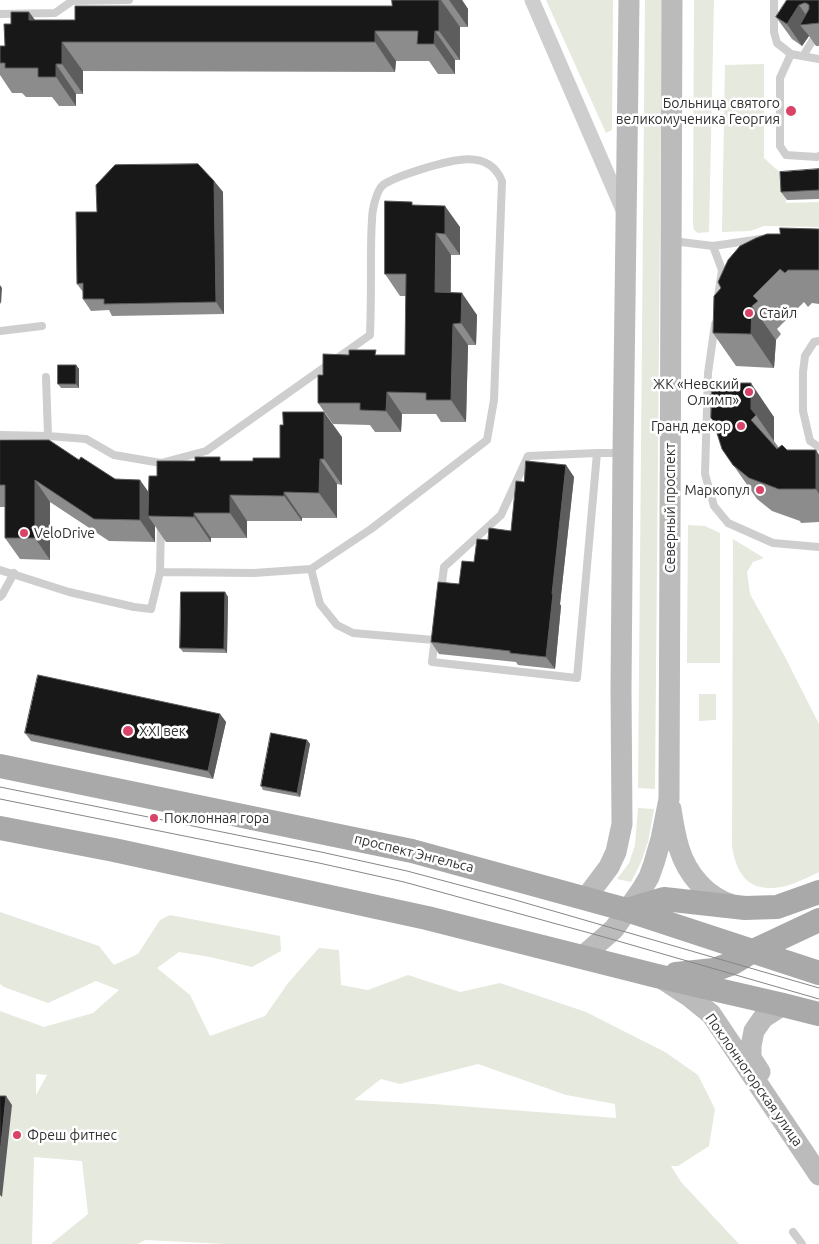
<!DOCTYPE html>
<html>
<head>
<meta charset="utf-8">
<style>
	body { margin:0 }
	canvas { display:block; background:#fff }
</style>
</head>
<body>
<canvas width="819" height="1244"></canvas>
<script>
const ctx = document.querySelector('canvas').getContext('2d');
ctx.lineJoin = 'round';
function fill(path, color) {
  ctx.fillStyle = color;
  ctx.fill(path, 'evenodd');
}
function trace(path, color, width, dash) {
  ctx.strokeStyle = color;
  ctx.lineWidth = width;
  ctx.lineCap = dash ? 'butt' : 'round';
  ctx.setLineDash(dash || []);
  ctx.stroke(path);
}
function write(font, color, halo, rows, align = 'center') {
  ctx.font = font + ' Ubuntu,sans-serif';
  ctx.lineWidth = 5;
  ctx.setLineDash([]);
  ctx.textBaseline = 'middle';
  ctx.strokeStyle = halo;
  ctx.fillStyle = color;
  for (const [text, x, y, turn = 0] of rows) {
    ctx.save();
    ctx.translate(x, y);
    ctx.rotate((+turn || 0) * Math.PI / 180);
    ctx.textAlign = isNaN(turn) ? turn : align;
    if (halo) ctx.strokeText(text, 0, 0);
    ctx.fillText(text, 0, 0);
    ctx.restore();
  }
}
const green = new Path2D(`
	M546,0H613L612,130L606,133Z
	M645,0H662L655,789L638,788Z
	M694,0H714L709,232L698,233L694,230L693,225Z
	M764,64V158L776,169L784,174L786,203L819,202V227L764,226L750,231L722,232L725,65Z
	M688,525L705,526L720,533V663H687Z
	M733,539L764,558L753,562L747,572L750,594L784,655L819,724V872C808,877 797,883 786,886C751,894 737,878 732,846Z
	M699,694H716V720L699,721Z
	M638,808L654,809L648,842L641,862L631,882L617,879L629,863L635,845Z
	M0,912L99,946L114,965L138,954L160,920L170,915L280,936L281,951L252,967L210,957L179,952L157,968L190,995L210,1036L265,1016L288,983L319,948L339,950L341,985L368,990L408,975L460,992L500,983L586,1012L665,1052L698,1075L715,1109L709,1146L678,1166H671L681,1182L739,1244H226L145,1240L138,1244H51L88,1214L82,1161L34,1157L32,1244H0V1011L44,1027L93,1013L119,990L96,981L48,1003L4,987L0,984ZM478,1064L566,1095L615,1104L616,1118L433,1104L354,1100L381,1079L400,1084ZM36,1074L47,1075L36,1095Z`);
const lane = new Path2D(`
	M774,0V32L777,43L791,54L819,59
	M0,14L55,13L72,1L129,0
	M791,54L780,78V146L786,155L817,157L819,156
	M803,56L819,30
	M673,241L713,246L761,239
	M713,246L722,270L718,297
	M715,324L708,373L705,474L714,506L728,523L773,543L819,547
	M0,331L42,326
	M819,341L814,342L805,356L803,372V411L810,441L819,447
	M46,377L48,436
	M0,435L48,436L86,439L114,455L161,463L206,451L370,335C371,309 371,284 371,258C371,246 371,233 372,220C372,211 376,191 383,185C395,176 443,162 459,160C479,157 494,162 502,181L494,400L487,440L371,529L311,569L254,573L160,572L151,609L134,607L69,592L0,570
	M311,569L320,604L337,625L353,633L434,640
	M160,572L161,524
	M441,591L444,567L501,515L528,456L597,453
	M0,597L2,595L14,573
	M435,637L432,662L577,678L597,453H621
	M793,1232L802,1244`);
const street = new Path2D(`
	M532,0L623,210`);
const secondary = new Path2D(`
	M671,809C673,822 675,835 679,848C687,874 706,897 733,905
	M585,899L609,867L616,852L622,824L621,689L623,453L629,0
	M582,957L614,929L642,889L649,877L654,863L661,839L669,799L672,0
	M664,980L690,997L711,1014L819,1175
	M760,1072L751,1058V1046L754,1031L763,1018L783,1005`);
const primary = new Path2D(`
	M0,766L412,851L627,910L819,973
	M0,828L114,850L427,918L657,976L783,1005L819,1014
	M627,910L664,899L745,908L777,907L819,892
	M676,974L714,970L733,963L753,951L819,920`);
const tram = new Path2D(`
	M0,787L321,852L407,871L512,899L819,988
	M0,799L319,863L404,882L604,937L819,999`);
const wall = new Path2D(`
	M392,0H462L468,9V27H460V60H455V74H438L429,61H396L395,72L83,71V94H76V106H59L52,97H26L22,93H12L0,75V46H5L29,12L35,20H75L392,6Z
	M787,0H819V46H816L809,36L802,46L792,39L776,17Z
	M819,169V199L787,200L781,192Z
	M214,181L223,192L224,314L112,316L109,310L91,311L83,299V292L77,284L97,212Z
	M414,205L460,227V255H451V293L477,315L476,345H468L466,422H441L436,414H402L401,432H375L370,425L333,424L318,403L323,375L379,355H405L406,296H400L385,274Z
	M819,229V304L812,303L808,307L804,302L777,329L781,334L776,340L774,368L736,366L713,333Z
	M76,365L79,369V388H61L58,384Z
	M712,383L774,417V441L779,448L787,450H816L819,455V522L801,523L800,521L772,511L757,499L722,449L718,428L711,418Z
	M342,437V485L337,484V518H302V521H247V538H211V542H166L155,526V542L109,541L50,502V560L20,559L5,538V507H0V440L79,460L115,479L148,492L157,476L222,461H253L280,458Z
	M566,465L574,477L560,604L561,606L555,669L518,665L516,662L439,654L431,642L459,584L474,562L511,531L524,482Z
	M225,592L228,597L227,653L183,652L180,648Z
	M220,714L226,722L213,779L31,741L25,733Z
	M307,740L310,744L300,797L263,790L261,786Z`);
const shadedWall = new Path2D(`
	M439,0H441L460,27V60L439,31Z
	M449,0H462L468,9V27Z
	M799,5L812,23L800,25L809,36L802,46L787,24Z
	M29,12L50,41L29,20Z
	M375,31L396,61L395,72L375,42Z
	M435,31L455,60V74L434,44Z
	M62,42L83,71V94L62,64Z
	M56,64L76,94V106L56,77Z
	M214,181L223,192L224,314L216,302Z
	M445,206L460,227V255L445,234Z
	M436,233L451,255L450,314L435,292Z
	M0,285L2,288L1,304L0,302Z
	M462,293L477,315L476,345L461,323Z
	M752,306L776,340L774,368L751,334Z
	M453,324L468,345L466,422L451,400Z
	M76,365L79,369V388L76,384Z
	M751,383L774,417V441L756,415L751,409Z
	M387,392L402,414L401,432L386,411Z
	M324,412L342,437V485L324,459Z
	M816,450L819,455V494L816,489Z
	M320,459L337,484V518L319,493Z
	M566,465L574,477L560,604L561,606L555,669L546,657L552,594Z
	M35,480L50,502V560L35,538Z
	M140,480L155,501L148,516L155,526V542L140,520Z
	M284,492L302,518V521L284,496Z
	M230,495L247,521V538L230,513Z
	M194,513L211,538V542L194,517Z
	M225,592L228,597L227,653L224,649Z
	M220,714L226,722L213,779L208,771Z
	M307,740L310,744L300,797L297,793Z
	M6,1096L12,1105L2,1197L0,1195V1154Z`);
const building = new Path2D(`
	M392,0H439V31H435L434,44H417L418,31H375V42H62V64H56V77H38V68H5V63H0V46H5L4,24H11V12H29V20H75V6H392Z
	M787,0H819V23L800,25L809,9V5L806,3H804L799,5L787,24L776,17Z
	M198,164L214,181L216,302L104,304V299H83V283L77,284L76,212H97L96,185L115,165Z
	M819,169V190L781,192L780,172Z
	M385,201L412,202V205L445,206V234L436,233L435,292L462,293L461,323L453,324L451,400H426V393L387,392L386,411L360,410V403H318V375H323V354L349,355V350H376L375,355H405L406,274H385Z
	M780,228L819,229V270H788L785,273L780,269L753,296L758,301L752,306L751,334L713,333L714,296L721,288L718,282L728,260L740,246L756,238L767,234H780Z
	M58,365H76V384H58Z
	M712,383H751V409L756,415L751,420L777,449L782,445L787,450H816V489H778L776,488L749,478L733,465L722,449L716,430L719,427L711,418Z
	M283,412H324V459H320L319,493L284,492V496L230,495V513H194V517L148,516L149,476H157V461H195V457H220V461H253V458H280V425H283Z
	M0,440H49L79,460L81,457L115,479L140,480V520L94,519L35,480V538H5V485H0Z
	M526,461L566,465L552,594H553L546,657L510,653V651L431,642L438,582L459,584L462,561L474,562L477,539L488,540L489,528L511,531L516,481L524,482Z
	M181,592H225L224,649L180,648Z
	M38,675L220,714L208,771L25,733Z
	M271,733L307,740L297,793L261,786Z
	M0,1096H6L0,1154Z`);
const markers = [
	[791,111,6,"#d84367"],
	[749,313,5,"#d84367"],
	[749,392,5,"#d84367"],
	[741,426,5,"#d84367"],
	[760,490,5,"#d84367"],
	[24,533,5,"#d84367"],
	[128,731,6,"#d84367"],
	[154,818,5,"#d84367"],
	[17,1135,5,"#d84367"]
];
const poiNames = [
	["Больница святого",780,103,"right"],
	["великомученика Георгия",780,119,"right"],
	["Стайл",759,313],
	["ЖК «Невский",739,384,"right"],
	["Олимп»",739,400,"right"],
	["Гранд декор",731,426,"right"],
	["Маркопул",750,490,"right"],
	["VeloDrive",34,533],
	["XXI век",139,731],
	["Поклонная гора",164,818],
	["Фреш фитнес",27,1135]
];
const streetNames = [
	["Северный проспект",670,508,-90],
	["проспект Энгельса",414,853,14],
	["Поклонногорская улица",754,1080,55]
];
fill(green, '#e6e9dd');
trace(lane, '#cecece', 8);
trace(street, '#cecece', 15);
trace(secondary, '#bbb', 21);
trace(primary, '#a9a9a9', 24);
trace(tram, '#868686', 1);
fill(wall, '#8c8c8c');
fill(shadedWall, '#5d5d5d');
fill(building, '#181818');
trace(building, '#5d5d5d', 1);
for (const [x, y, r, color] of markers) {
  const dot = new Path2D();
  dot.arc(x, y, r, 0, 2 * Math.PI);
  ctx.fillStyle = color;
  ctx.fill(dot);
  trace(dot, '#fff', 2);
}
write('14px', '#313131', '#fff', poiNames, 'left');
write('14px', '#313131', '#fff', streetNames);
</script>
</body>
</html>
